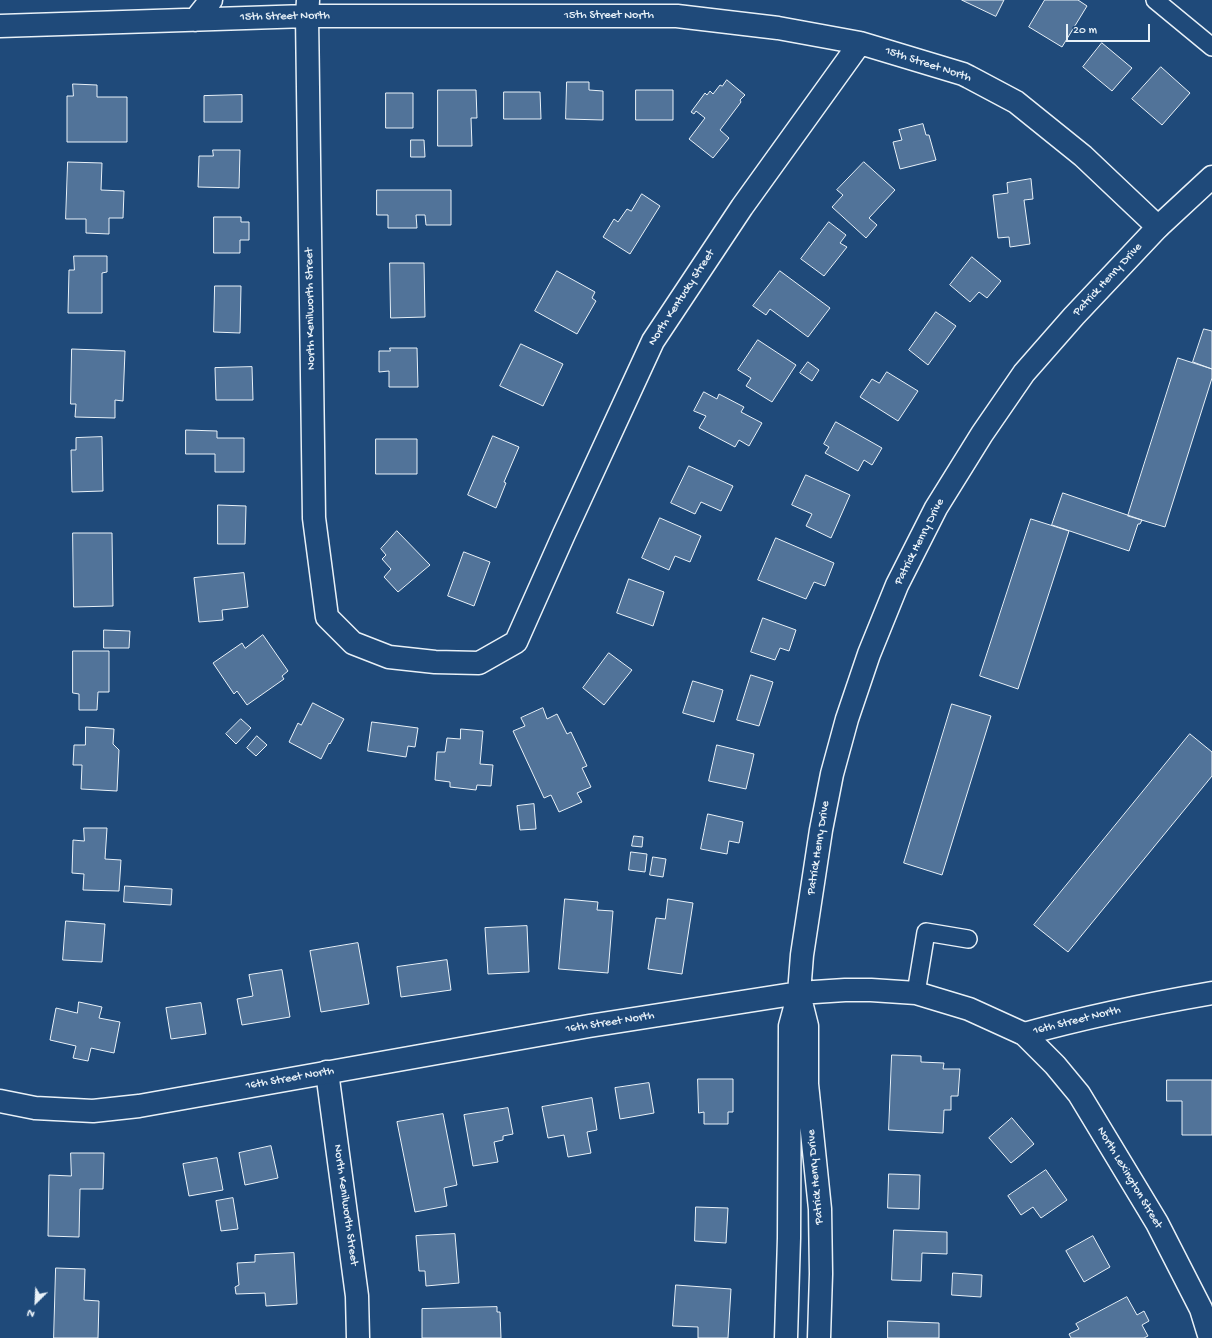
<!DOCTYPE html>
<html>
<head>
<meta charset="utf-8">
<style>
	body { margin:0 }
	#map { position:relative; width:1212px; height:1338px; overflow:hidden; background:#1f4a7a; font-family:"Gochi Hand",sans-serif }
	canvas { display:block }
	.north { position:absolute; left:16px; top:1282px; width:40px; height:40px; -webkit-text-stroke:3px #1f4a7a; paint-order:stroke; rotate:204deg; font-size:11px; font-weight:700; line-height:16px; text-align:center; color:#e8f1f8 }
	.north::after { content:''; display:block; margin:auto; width:14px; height:18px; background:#e8f1f8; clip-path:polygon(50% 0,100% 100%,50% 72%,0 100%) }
	.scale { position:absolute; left:1066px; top:24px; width:84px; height:18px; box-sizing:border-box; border:2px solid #e8f1f8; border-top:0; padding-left:5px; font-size:12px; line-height:14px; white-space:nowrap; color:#e8f1f8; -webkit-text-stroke:3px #1f4a7a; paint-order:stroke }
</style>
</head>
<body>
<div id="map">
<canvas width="1212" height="1338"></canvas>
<div class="north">N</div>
<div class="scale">20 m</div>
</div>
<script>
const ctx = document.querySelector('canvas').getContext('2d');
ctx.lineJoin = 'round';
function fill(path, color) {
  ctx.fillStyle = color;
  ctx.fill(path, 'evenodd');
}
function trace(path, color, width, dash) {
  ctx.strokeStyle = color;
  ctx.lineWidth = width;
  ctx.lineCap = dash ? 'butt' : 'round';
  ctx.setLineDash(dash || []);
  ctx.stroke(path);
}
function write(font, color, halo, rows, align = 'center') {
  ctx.font = font + ' "Gochi Hand",sans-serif';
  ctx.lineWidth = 3.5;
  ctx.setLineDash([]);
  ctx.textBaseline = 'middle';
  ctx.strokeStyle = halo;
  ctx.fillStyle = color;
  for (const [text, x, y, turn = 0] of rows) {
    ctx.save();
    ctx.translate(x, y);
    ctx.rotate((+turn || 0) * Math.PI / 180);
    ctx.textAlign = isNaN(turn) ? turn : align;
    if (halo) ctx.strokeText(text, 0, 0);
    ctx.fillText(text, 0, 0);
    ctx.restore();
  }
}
const building = new Path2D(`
	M962,0H1004L996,16Z
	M1045,0H1078L1087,6L1062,47L1029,27Z
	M1102,43L1132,68L1112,91L1083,67Z
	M1161,67L1190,93L1162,125L1132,99Z
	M727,80L745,95L740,100L741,102L720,130L729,138L713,158L689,139L705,118L696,111L694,114L691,112L705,93L707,95L710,91L713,94L720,85L722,86Z
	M567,82H589V90L603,91V120L566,119Z
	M73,84L97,85V97H127V142H67V96H73Z
	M438,90H476L477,118H471L472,146H438Z
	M636,90H673V120H636Z
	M504,92H540L541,119H504Z
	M386,93H413V128H386Z
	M242,95V122H204V96Z
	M923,124L926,135H929L936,160L900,169L893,142L902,140L899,130Z
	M411,140H424L425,157H411Z
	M213,150H240L239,188L198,187L199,156H213Z
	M68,162L102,163L101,190L124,191L123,218H109V234L86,233V219H66Z
	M864,162L895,190L869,218L877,225L866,238L832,207L843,195L837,190Z
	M1031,179L1033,199L1024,200L1030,244L1010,247L1009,237L998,238L993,195L1008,193L1007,183Z
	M377,190H451V225H426L425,215H416L417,228H388V215H377Z
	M642,194L660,206L630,254L603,237L614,219L618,222L627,209L631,211Z
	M214,217H241V222H249V240H240V253H214Z
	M829,222L846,235L840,243L847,247L824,276L801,259Z
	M74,256H107V272L102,273V313H68L69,270H74Z
	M972,257L1001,281L987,298L979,292L970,302L950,285Z
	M390,263H424L425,317L391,318Z
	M557,271L595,292L592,298L596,301L577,334L535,311Z
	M780,271L830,308L808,337L770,309L766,315L753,306Z
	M215,286H241L240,333L214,332Z
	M936,312L956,326L928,365L909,350Z
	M1204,329L1212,331V369L1193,362Z
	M758,340L796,365L772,402L746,386L751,378L738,370Z
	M521,344L563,364L543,406L500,386Z
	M390,348H417L418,387H389V371L379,372V351H390Z
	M72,349L125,351L123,401L115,400V418L75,417L76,404H71Z
	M1178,358L1212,369V378L1165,527L1128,516Z
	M808,362L819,370L812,381L800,373Z
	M252,367L253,400H216L215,368Z
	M887,372L918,391L898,421L860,397L872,379L879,383Z
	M704,392L717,399L719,394L744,407L741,412L762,423L749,446L739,440L735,447L699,428L706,416L694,411Z
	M836,422L882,448L872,465L864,460L858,471L825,453L829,447L824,444Z
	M186,430L217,431V438H244V472H215V454H186Z
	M493,436L519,447L504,482L506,483L496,508L468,495Z
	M102,437L103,491L72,492L71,450H76V438Z
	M376,439H417V474H376Z
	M689,466L733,486L721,511L701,502L695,514L671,503Z
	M806,475L850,495L831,538L806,526L812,514L792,505Z
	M1063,493L1142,520L1140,524H1138L1129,551L1052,525Z
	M218,505L246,506L245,544H218Z
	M660,518L701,536L690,562L675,556L669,570L642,558Z
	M1031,519L1069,531L1018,689L980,676Z
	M397,531L430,565L398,592L384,577L391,569L382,559L386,555L381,549Z
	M73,533H112L113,606L74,607Z
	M776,538L834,563L825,586L814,582L806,599L758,580Z
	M464,552L490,562L474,606L448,596Z
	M244,573L248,607L222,610L223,620L199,622L194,578Z
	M629,579L664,592L653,626L617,613Z
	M763,618L796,630L789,651L780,648L775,660L751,652Z
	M104,630L130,631L129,648H104Z
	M263,635L288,671L282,676L284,679L247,705L237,691L234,694L213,663L242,643L245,648Z
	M73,651H109V692H98L97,710H79V694L73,693Z
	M609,653L632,670L604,705L583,688Z
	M751,675L773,682L759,726L737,720Z
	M693,681L723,690L714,722L683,713Z
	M313,703L344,719L330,744L329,743L321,759L289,742L298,723L301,725Z
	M952,704L991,716L942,875L904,863Z
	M543,708L547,719L557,714L567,734L571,732L587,766L582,768L591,787L577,793L582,802L559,812L551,795L544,798L513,731L525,726L521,718Z
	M241,719L251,728L236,744L226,734Z
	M372,722L418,728L415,747L408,746L406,757L368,751Z
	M86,727L114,729L113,744L119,750L117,791L81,789L82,765H73L74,745H85Z
	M461,729L483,731L480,764L493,765L491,786L477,785L476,790L450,787V782L435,780L437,752H445L447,738L460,739Z
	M1190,734L1212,752V776L1068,952L1034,925Z
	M257,736L267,745L256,756L247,748Z
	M717,745L754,754L746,789L709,781Z
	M534,804L536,829L520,830L517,806Z
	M708,814L743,822L739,843L729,841L727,854L701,849Z
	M84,828H107L105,859L121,860L119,891L83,890L84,874L72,873L73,840L84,841Z
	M634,836L643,837L642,847L632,846Z
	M631,852L647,854L645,872L629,870Z
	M653,857L666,859L663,877L650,875Z
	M125,886L172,889L171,905L124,902Z
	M565,899L598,902L597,910L613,911L608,973L559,969Z
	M668,899L693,903L682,974L648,969L656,918L665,919Z
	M66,921L105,924L102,962L63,960Z
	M527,926L529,972L488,974L485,928Z
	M358,943L369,1004L321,1012L310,951Z
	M447,960L451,990L401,997L397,967Z
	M282,970L290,1017L242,1025L237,999L253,996L249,975Z
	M79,1002L102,1007L99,1018L120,1022L114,1053L91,1048L88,1061L73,1058L76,1046L50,1040L56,1008L77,1013Z
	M201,1003L206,1034L171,1039L166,1008Z
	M892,1055L921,1056V1062L944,1063L943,1069H960L958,1096H951V1110H944L943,1133L889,1130Z
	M698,1079H733V1112H728V1124H704V1112L699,1113Z
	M1167,1080H1212V1135H1182V1101H1167Z
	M649,1083L654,1113L620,1119L615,1088Z
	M592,1098L597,1130L587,1132L591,1153L568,1157L564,1135L548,1138L542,1107Z
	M508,1108L513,1134L503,1136V1140L494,1142L498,1162L473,1166L464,1115Z
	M443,1114L457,1185L444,1188L447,1206L415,1212L397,1122Z
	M1012,1118L1034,1144L1011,1163L989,1138Z
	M271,1146L278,1178L245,1185L239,1153Z
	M71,1153H104L103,1189H80L79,1237L48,1236L49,1175L71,1176Z
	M217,1158L223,1190L189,1196L183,1164Z
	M1046,1170L1067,1200L1041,1218L1033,1207L1021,1215L1008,1196Z
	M889,1174L920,1175L919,1209L888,1208Z
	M233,1198L238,1229L221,1231L216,1201Z
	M696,1207L728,1208L726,1243L695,1241Z
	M894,1230L947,1232V1254L922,1253L921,1281L892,1280Z
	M455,1234L459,1283L426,1286L425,1271H419L416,1236Z
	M1093,1236L1110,1267L1084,1282L1066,1251Z
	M294,1253L297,1304L266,1306L265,1293L236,1294L235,1287L239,1285L237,1263L255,1262V1255Z
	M56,1268L85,1269L84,1300L99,1301L98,1338H54Z
	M953,1273L982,1275L981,1297L952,1295Z
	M676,1285L731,1289L728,1338H698V1327L673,1326Z
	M1127,1297L1137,1315L1144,1311L1149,1321L1142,1325L1148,1336L1144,1338H1071L1069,1334L1079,1329L1076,1324Z
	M497,1307V1312H500L501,1338H422V1309Z
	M888,1321L939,1323V1338H888Z`);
const lane = new Path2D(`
	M1155,0L1212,47
	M916,993L926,932L968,939`);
const street = new Path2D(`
	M308,0L307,16L314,518L327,617L353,643L389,657L435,662L479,663L516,642L564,534L653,341L742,207L860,43
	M195,20L211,0
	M0,26L307,16H677L778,28L860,43L963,74L969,77L1016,102L1083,156L1158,227
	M1024,1034C1086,1017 1148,1004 1212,993
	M327,1072L357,1296L358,1338`);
const secondary = new Path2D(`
	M799,994L807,1026V1084L820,1209L821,1274L819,1338
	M0,1101L35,1108L93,1111L139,1106L589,1026L799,993L845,990H871L916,993L969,1009L1024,1034L1055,1065L1079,1094L1157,1223L1201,1309L1210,1338
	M786,1338L789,1238L790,1026L799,993L802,955L821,830L832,774L847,719L869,654L897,585L936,508L982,434L1024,373L1074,316L1158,227L1212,177`);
const streetNames = [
	["15th Street North",609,16],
	["15th Street North",285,17,-1],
	["15th Street North",928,65,18],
	["Patrick Henry Drive",1108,280,-47],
	["North Kentucky Street",682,298,-57],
	["North Kenilworth Street",311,309,-91],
	["Patrick Henry Drive",920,542,-63],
	["Patrick Henry Drive",819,848,-81],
	["16th Street North",1077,1021,-14],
	["16th Street North",610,1023,-9],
	["16th Street North",290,1079,-10],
	["Patrick Henry Drive",816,1177,-95],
	["North Lexington Street",1129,1178,59],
	["North Kenilworth Street",345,1205,82]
];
fill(building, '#517399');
trace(building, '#e8f1f8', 1);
trace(lane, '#e8f1f8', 20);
trace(street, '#e8f1f8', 25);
trace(secondary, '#e8f1f8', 25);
trace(lane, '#1f4a7a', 17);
trace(street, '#1f4a7a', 22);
trace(secondary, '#1f4a7a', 22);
write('12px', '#e8f1f8', '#1f4a7a', streetNames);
</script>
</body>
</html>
